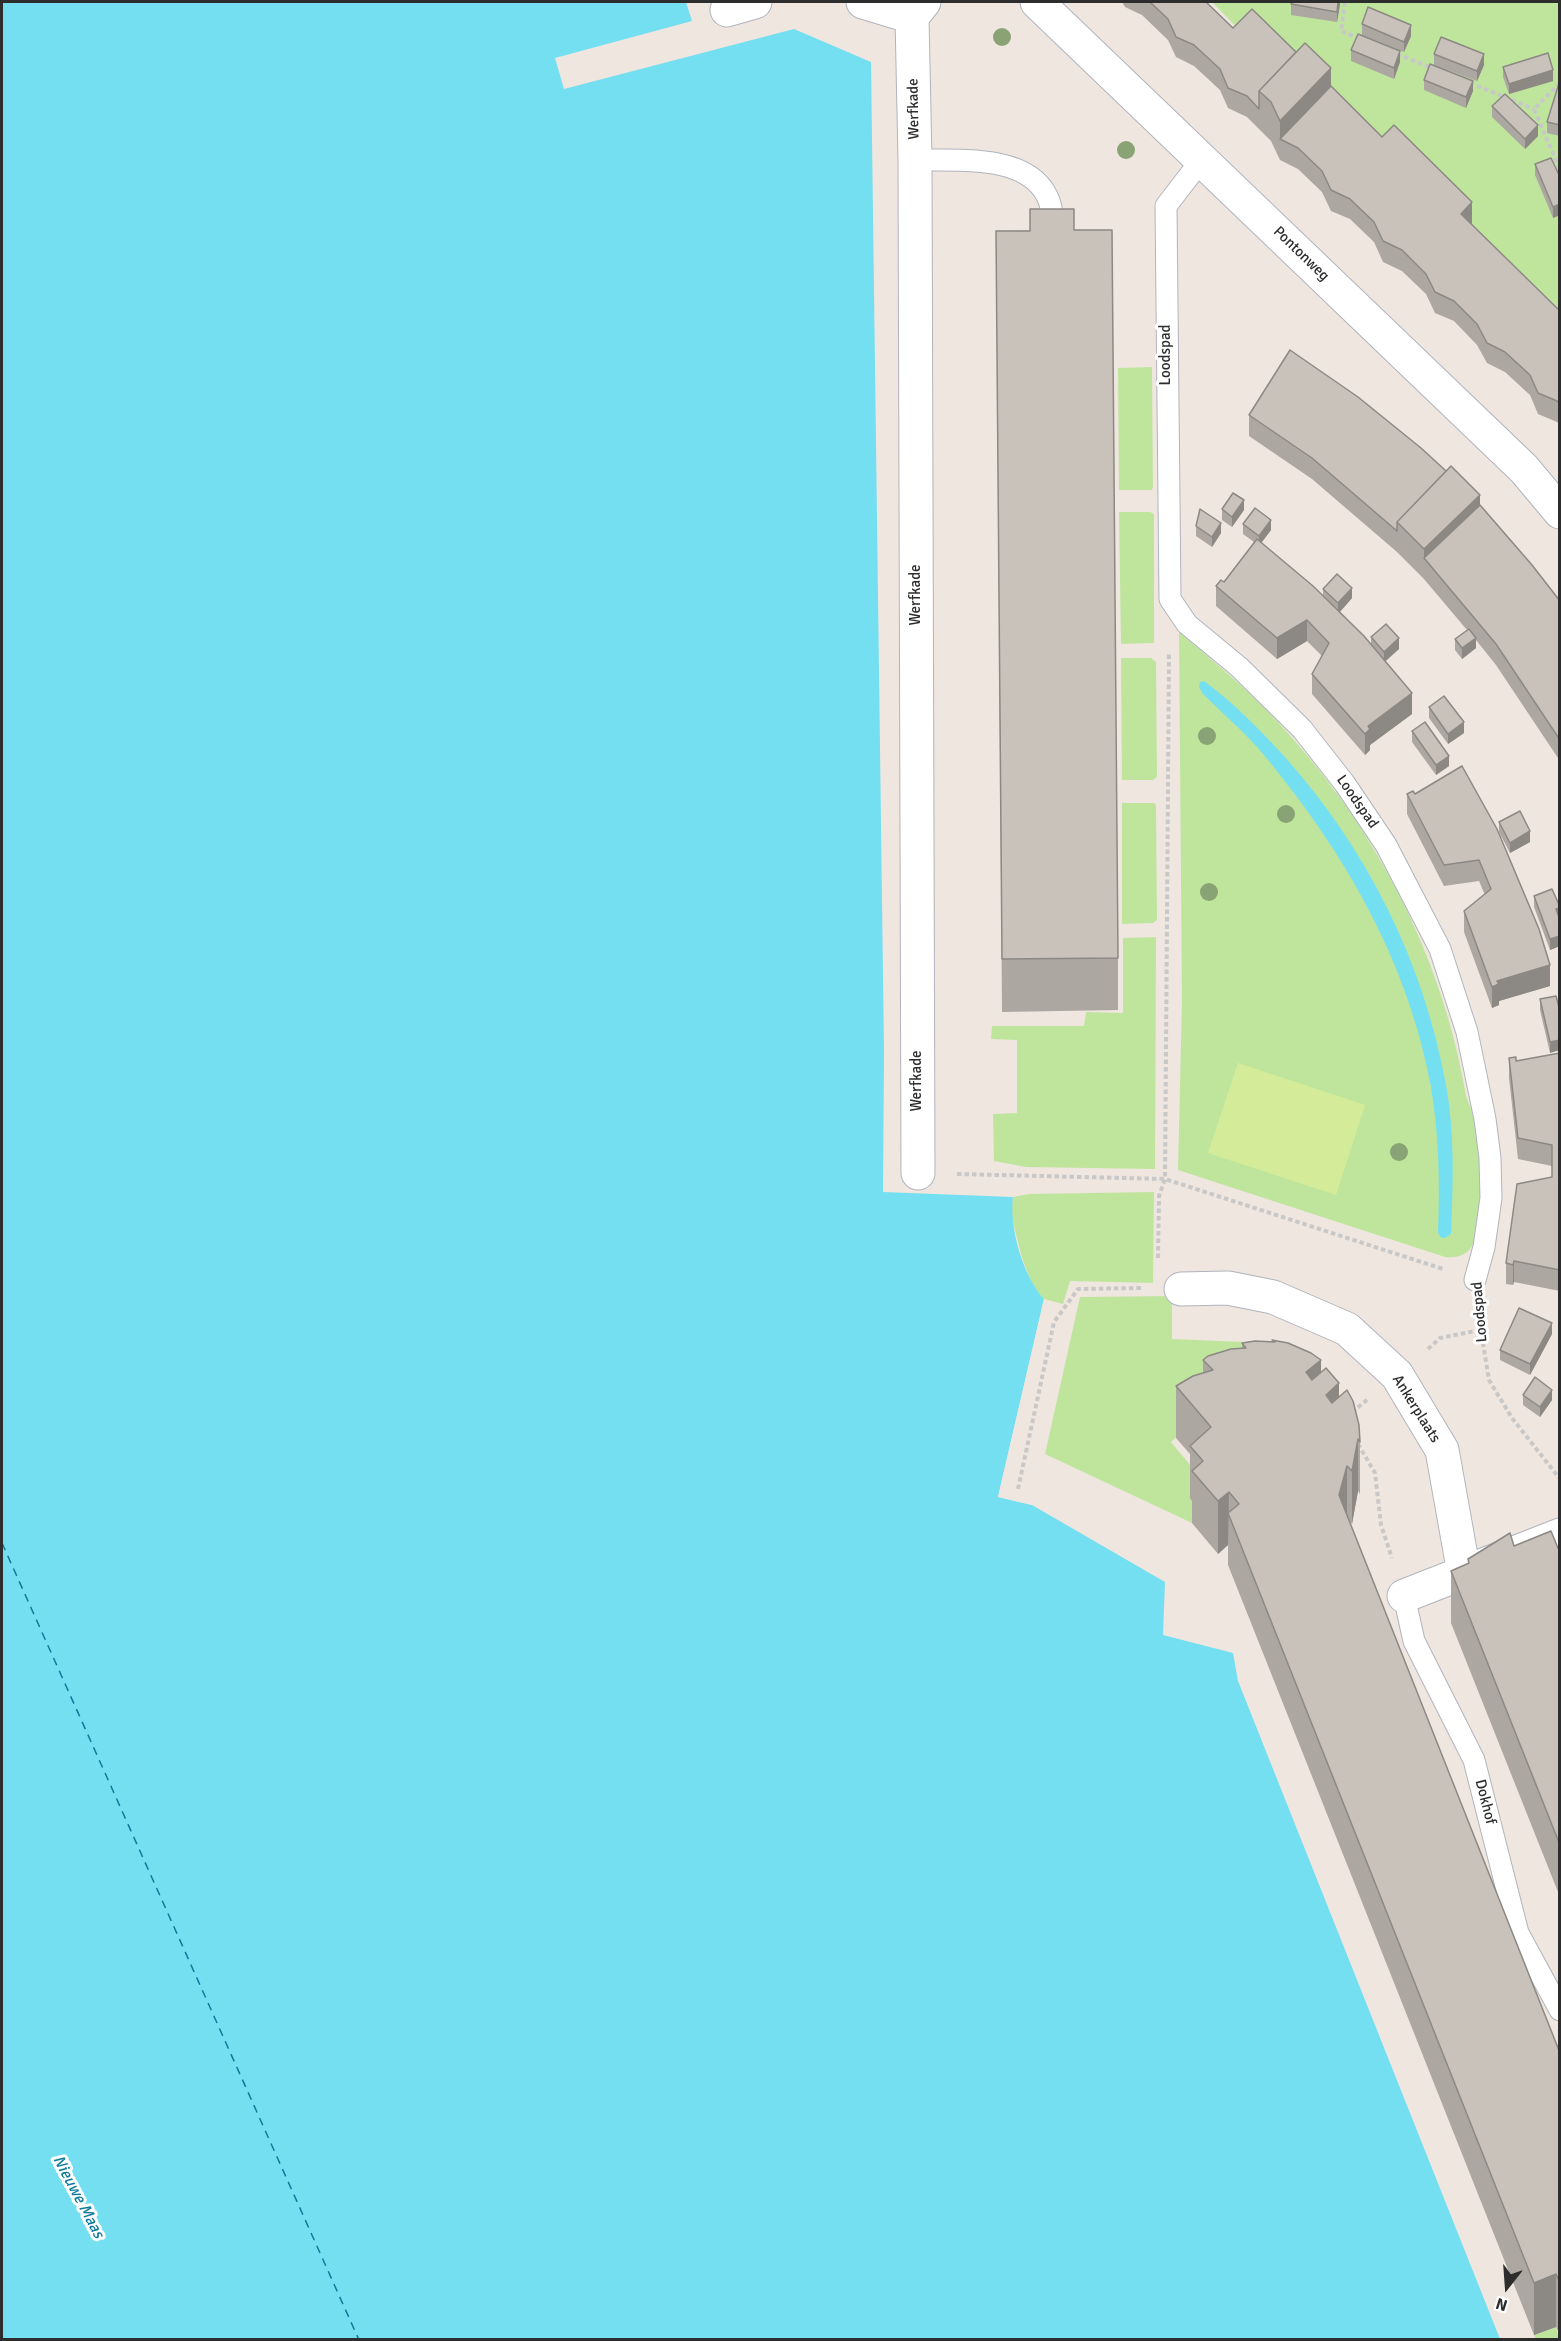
<!DOCTYPE html>
<html>
<head>
<meta charset="utf-8">
<style>
	body { margin:0 }
	#map { position:relative; width:1561px; height:2341px; overflow:hidden; background:#efe6e0; font-family:Signika,sans-serif }
	canvas { display:block }
	.frame { position:absolute; inset:0; border:3px solid #2d2d2d; pointer-events:none }
	.north { position:absolute; left:1477px; top:2257px; width:60px; height:60px; -webkit-text-stroke:4px #fff; paint-order:stroke; rotate:197deg; font-size:16px; font-weight:700; line-height:24px; text-align:center; color:#2d2d2d }
	.north::after { content:''; display:block; margin:auto; width:21px; height:27px; background:#2d2d2d; clip-path:polygon(50% 0,100% 100%,50% 72%,0 100%) }
</style>
</head>
<body>
<div id="map">
<canvas width="1561" height="2341"></canvas>
<div class="frame"></div>
<div class="north">N</div>
</div>
<script>
const ctx = document.querySelector('canvas').getContext('2d');
ctx.lineJoin = 'round';
function fill(path, color) {
  ctx.fillStyle = color;
  ctx.fill(path, 'evenodd');
}
function trace(path, color, width, dash) {
  ctx.strokeStyle = color;
  ctx.lineWidth = width;
  ctx.lineCap = dash ? 'butt' : 'round';
  ctx.setLineDash(dash || []);
  ctx.stroke(path);
}
function write(font, color, halo, rows, align = 'center') {
  ctx.font = font + ' Signika,sans-serif';
  ctx.lineWidth = 6;
  ctx.setLineDash([]);
  ctx.textBaseline = 'middle';
  ctx.strokeStyle = halo;
  ctx.fillStyle = color;
  for (const [text, x, y, turn = 0] of rows) {
    ctx.save();
    ctx.translate(x, y);
    ctx.rotate((+turn || 0) * Math.PI / 180);
    ctx.textAlign = isNaN(turn) ? turn : align;
    if (halo) ctx.strokeText(text, 0, 0);
    ctx.fillText(text, 0, 0);
    ctx.restore();
  }
}
const green = new Path2D(`
	M1212,2H1559V309L1259,20L1245,36Z
	M1152,367L1153,487L1152,490H1119L1118,368Z
	M1119,512H1150L1154,514V643L1121,644Z
	M1179,632C1212,660 1246,688 1276,720C1374,825 1442,954 1466,1095C1468,1105 1474,1111 1477,1120C1479,1127 1479,1136 1480,1143C1482,1166 1482,1187 1479,1211C1477,1234 1477,1260 1445,1257L1178,1170L1182,1001Z
	M1121,658H1151L1156,662L1157,777L1153,780H1122Z
	M1122,803H1154L1156,805L1157,920L1153,923L1122,924Z
	M1156,937L1155,1169L1026,1167L994,1161L993,1114L1017,1113V1040L991,1039L992,1026H1084L1086,1012L1123,1013V938Z
	M1154,1192L1153,1283L1070,1281L1063,1304L1044,1299L1033,1287L1022,1258L1011,1214L1013,1197L1029,1194Z
	M1172,1296V1339L1244,1342L1236,1383L1171,1442L1206,1484L1203,1514L1192,1523L1045,1454L1080,1297Z
	M1556,2327L1559,2339H1536L1534,2335Z`);
const pitch = new Path2D(`
	M1238,1063L1365,1105L1336,1195L1208,1153Z`);
const water = new Path2D(`
	M2,2H686L692,21L555,58L564,89L794,29L871,62L884,1052L883,1192L1013,1197C1009,1228 1023,1276 1044,1299L998,1497L1032,1505L1165,1582L1163,1635L1233,1653L1238,1681L1500,2339L2,2340Z
	M1204,681C1234,703 1259,729 1284,756C1367,849 1424,962 1446,1085C1455,1134 1453,1185 1451,1234L1445,1238L1440,1237L1438,1232C1440,1184 1439,1135 1431,1087C1411,980 1364,888 1300,801C1286,783 1273,765 1258,748C1241,729 1221,712 1203,694L1199,687L1200,682Z`);
const pier = new Path2D(`
	M1044,1299L1047,1300L1002,1495L1033,1502L1032,1505L998,1497Z`);
const ferry = new Path2D(`
	M2,1543L359,2340`);
const path = new Path2D(`
	M1345,2L1341,31L1360,39
	M1397,54L1432,68
	M1470,83L1534,109
	M1560,83L1534,109L1560,170
	M957,1174L1165,1179L1443,1269
	M1158,1258L1159,1196L1165,1179L1169,654
	M1478,1313L1489,1380L1512,1418L1560,1479
	M1428,1349L1440,1338L1480,1330
	M1352,1412L1367,1400
	M1358,1444L1375,1473L1381,1525L1392,1558
	M1018,1489L1054,1322L1078,1289L1142,1288`);
const service = new Path2D(`
	M1203,158L1166,206L1170,599L1187,624L1239,667L1302,729L1345,784L1386,845L1440,949L1467,1032L1485,1119L1490,1158L1491,1198L1484,1247L1475,1280
	M915,160C955,161 1026,153 1047,196C1053,208 1053,223 1053,237
	M1404,1596L1414,1641L1474,1760L1518,1933L1560,2010`);
const minor = new Path2D(`
	M863,2L912,17
	M1037,2L1524,469L1560,512
	M727,10L755,2
	M918,1173L915,160L912,17L924,2
	M1181,1289L1228,1288L1273,1297L1347,1329L1397,1375L1442,1450L1464,1573
	M1404,1596L1560,1535`);
const trees = [
	[1002,37],
	[1126,150],
	[1207,736],
	[1286,814],
	[1209,892],
	[1399,1152]
];
const wall = new Path2D(`
	M1122,2H1206L1233,28L1331,86L1382,137L1472,223L1471,224L1560,311V425L1557,422L1538,414L1530,395L1505,372L1487,363L1477,345L1454,321L1435,313L1426,294L1402,271L1383,262L1374,242L1350,219L1331,211L1322,192L1298,169L1280,160L1271,141L1247,117L1228,108L1220,90L1194,66L1176,57L1168,40L1142,15L1125,7Z
	M1340,2L1337,22L1291,15V4Z
	M1362,24L1411,36L1404,52L1362,35Z
	M1351,50L1400,62L1394,79L1351,61Z
	M1434,54L1484,65L1477,81L1434,65Z
	M1503,67L1553,81L1509,94L1503,77Z
	M1424,80L1473,91L1466,108L1424,90Z
	M1560,80V136L1547,133V122Z
	M1492,106L1538,136L1525,149L1492,117Z
	M1535,164L1560,177V215L1553,218L1535,175Z
	M1074,230L1118,958V1010L1002,1012L996,231Z
	M1249,415L1480,505L1560,601V761L1496,665L1476,640V648L1462,659L1455,650V639L1467,630L1424,579L1397,552L1312,479L1249,436Z
	M1222,509L1244,510L1232,527L1222,520Z
	M1243,524L1271,530L1261,543L1323,596V589L1352,598L1340,612L1371,644V637L1399,649L1385,662L1412,714L1370,745V750L1365,755L1312,694V674L1322,656L1307,641L1277,659L1216,606V586L1224,582L1254,542L1243,534Z
	M1196,526L1221,533L1212,547L1196,536Z
	M1429,707L1464,733L1448,744L1429,718Z
	M1412,731L1449,766L1436,775L1412,742Z
	M1462,766L1550,986L1499,1001V1005L1492,1008L1464,932V911L1485,895L1479,881L1444,886L1407,814V794H1415Z
	M1499,822L1530,842L1510,853L1499,832Z
	M1534,896L1560,907V946L1550,950L1534,907Z
	M1556,996L1550,1053L1540,1010V999Z
	M1560,1053V1291L1514,1282L1513,1285L1506,1284V1263L1552,1177V1166L1518,1159L1509,1078V1058L1516,1061Z
	M1552,1334L1530,1375L1500,1360V1350Z
	M1272,1340L1321,1372L1339,1397L1360,1442V1494L1358,1491L1352,1524L1348,1519L1560,2053V2335L1556,2327L1534,2335L1228,1565V1545L1218,1554L1192,1523V1501L1190,1498V1454L1176,1438V1386L1203,1373V1360L1242,1349V1343L1272,1342Z
	M1523,1395L1552,1400L1540,1417L1523,1405Z
	M1514,1546L1560,1553V1897L1451,1623V1571L1468,1564V1559Z`);
const shadedWall = new Path2D(`
	M1338,2H1340V5L1337,22V12Z
	M1411,25V36L1404,52V42Z
	M1400,51V62L1394,79V68Z
	M1484,54V65L1477,81V71Z
	M1331,68V107L1280,139V160V121Z
	M1553,70V81L1509,94V84Z
	M1473,81V91L1466,108V97Z
	M1538,125V136L1525,149V139Z
	M1472,202V223L1461,235V214Z
	M1560,204V215L1553,218V207Z
	M1480,495V526L1424,558V579V549Z
	M1244,500V510L1232,527V517Z
	M1271,520V530L1259,546V536Z
	M1221,523V533L1212,547V537Z
	M1352,588V598L1338,614V603Z
	M1307,620V641L1277,659V638Z
	M1399,638V649L1384,662V652Z
	M1476,638V648L1462,659V648Z
	M1412,693V714L1370,745V750L1365,755V734L1368,726Z
	M1464,722V733L1448,744V734Z
	M1449,756V766L1436,775V765Z
	M1530,831V842L1510,853V843Z
	M1560,908V919L1556,909Z
	M1560,936V946L1550,950V939Z
	M1550,965V986L1499,1001V1005L1492,1008V987L1497,981Z
	M1560,1040V1050L1550,1053V1042Z
	M1514,1261V1282L1513,1285V1265Z
	M1552,1323V1334L1530,1375V1364Z
	M1321,1360V1413L1306,1372Z
	M1339,1383V1435L1326,1395Z
	M1552,1390V1400L1540,1417V1407Z
	M1358,1439V1491L1352,1524V1471Z
	M1347,1466V1518L1339,1495Z
	M1229,1492L1228,1545L1218,1554V1501Z
	M1556,2274V2327L1534,2335V2283Z`);
const building = new Path2D(`
	M1150,2H1206L1233,28L1252,9L1296,52L1259,91V109L1247,96L1228,88L1220,69L1194,45L1176,37L1168,19Z
	M1292,2H1338L1337,12L1291,4Z
	M1368,7L1411,25L1404,42L1362,24Z
	M1358,34L1400,51L1394,68L1351,50Z
	M1441,37L1484,54L1477,71L1434,54Z
	M1305,43L1331,68L1280,121L1271,102L1259,91Z
	M1548,53L1553,70L1509,84L1503,67Z
	M1430,64L1473,81L1466,97L1424,80Z
	M1560,80V125L1547,122Z
	M1331,86L1382,137L1394,125L1472,202L1461,214L1560,311V404L1557,401L1538,393L1530,375L1505,352L1487,343L1477,324L1454,301L1435,292L1426,274L1402,250L1383,241L1374,222L1350,199L1331,190L1322,171L1298,148L1280,139Z
	M1505,94L1538,125L1525,139L1492,106Z
	M1551,158L1560,177V204L1553,207L1535,164Z
	M1030,209H1074V230H1112L1118,958L1002,959L996,231H1030Z
	M1290,350L1358,397L1421,448L1446,471L1397,522V531L1312,458L1249,415Z
	M1451,466L1480,495L1424,549L1397,522Z
	M1233,493L1244,500L1232,517L1222,509Z
	M1480,505L1532,565L1560,601V740L1496,644L1424,558Z
	M1255,508L1271,520L1259,536L1243,524Z
	M1200,509L1221,523L1212,537L1196,526Z
	M1257,539L1313,586L1364,636L1412,693L1368,726L1370,729L1365,734L1312,674L1329,643L1307,620L1277,638L1216,586L1221,580L1224,582Z
	M1337,574L1352,588L1338,603L1323,589Z
	M1386,624L1399,638L1384,652L1371,637Z
	M1469,629L1476,638L1462,648L1455,639Z
	M1444,696L1464,722L1448,734L1429,707Z
	M1425,722L1449,756L1436,765L1412,731Z
	M1462,766L1497,829L1539,929L1550,965L1497,981L1499,984L1492,987L1464,911L1491,889L1479,860L1444,865L1407,794L1413,791L1415,794Z
	M1520,811L1530,831L1510,843L1499,822Z
	M1552,889L1560,907V908L1556,909L1560,920V936L1550,939L1534,896Z
	M1556,996L1560,1011V1040L1550,1042L1540,999Z
	M1560,1053V1270L1514,1261L1513,1265L1506,1263L1517,1184L1552,1177V1145L1518,1138L1509,1058L1516,1057V1061Z
	M1519,1308L1552,1323L1530,1364L1500,1350Z
	M1272,1340L1288,1343L1311,1353L1321,1360L1306,1372L1312,1380L1326,1368L1339,1383L1326,1395L1332,1403L1347,1390L1353,1401L1359,1425L1360,1442L1358,1439L1352,1471L1347,1466L1339,1495L1560,2053V2283L1556,2274L1534,2283L1228,1513L1239,1504L1229,1492L1218,1501L1192,1471L1203,1461L1190,1446L1211,1427L1176,1386L1193,1376L1213,1370L1203,1360L1208,1356L1231,1349L1246,1348L1242,1343L1255,1341L1275,1342Z
	M1535,1377L1552,1390L1540,1407L1523,1395Z
	M1551,1531L1560,1553V1845L1451,1571L1469,1563L1468,1559L1510,1533L1514,1546Z`);
const streetNames = [
	["Werfkade",914,109,-91],
	["Pontonweg",1301,254,44],
	["Loodspad",1166,355,-90],
	["Werfkade",916,595,-90],
	["Loodspad",1357,802,55],
	["Werfkade",917,1081,-90],
	["Loodspad",1480,1312,-95],
	["Ankerplaats",1416,1409,58],
	["Dokhof",1485,1802,76]
];
const waterNames = [
	["Nieuwe Maas",78,2197,62]
];
fill(green, '#bfe59d');
fill(pitch, '#d4ec99');
fill(water, '#74dff0');
fill(pier, '#efe6e0');
trace(ferry, '#0d7c9b', 1.5, [8, 6]);
trace(service, '#b0b4bd', 23);
trace(minor, '#b0b4bd', 35);
trace(path, '#c8c8c8', 4, [4.5, 3]);
trace(service, '#fff', 21);
trace(minor, '#fff', 33);
ctx.fillStyle = '#8aa374';
for (const [x, y] of trees) {
  ctx.beginPath();
  ctx.arc(x, y, 9, 0, 2 * Math.PI);
  ctx.fill();
}
fill(wall, '#aca7a1');
fill(shadedWall, '#8c8883');
fill(building, '#c8c2bb');
trace(building, '#8c8883', 1.5);
write('15px', '#2d2d2d', '#fff', streetNames);
write('italic 16px', '#0d7c9b', '#fff', waterNames);
</script>
</body>
</html>
